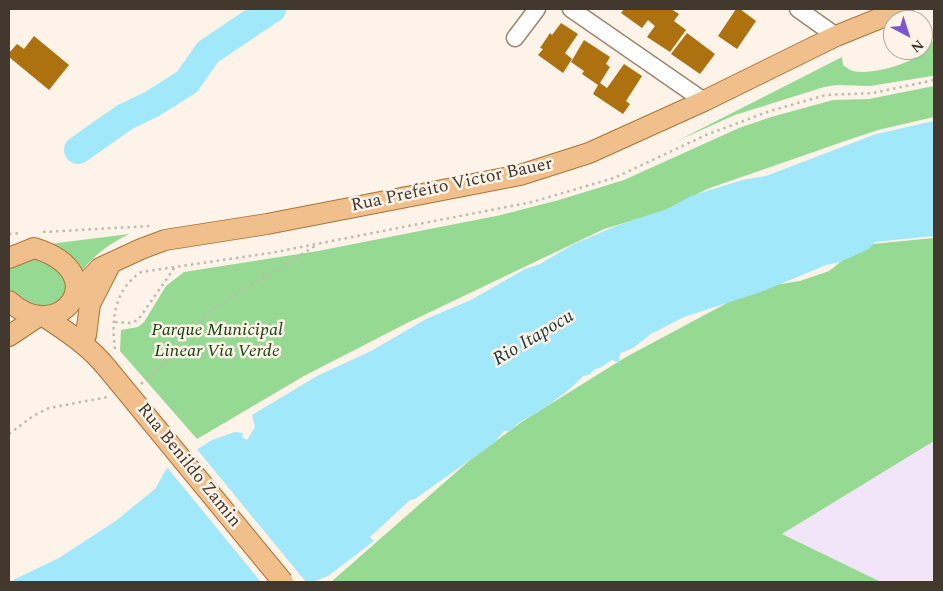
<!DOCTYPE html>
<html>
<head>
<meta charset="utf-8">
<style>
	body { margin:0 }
	#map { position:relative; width:943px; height:591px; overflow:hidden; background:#fdf3e8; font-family:Spectral,serif }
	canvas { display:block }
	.frame { position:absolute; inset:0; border:10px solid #42382d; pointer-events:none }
	.north { position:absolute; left:883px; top:10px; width:50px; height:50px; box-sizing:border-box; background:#fdf3e8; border:1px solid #b2a89d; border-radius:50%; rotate:140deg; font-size:14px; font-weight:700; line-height:20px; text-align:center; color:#42382d }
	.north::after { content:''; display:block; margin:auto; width:18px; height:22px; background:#7a56d0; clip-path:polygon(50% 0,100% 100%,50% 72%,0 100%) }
</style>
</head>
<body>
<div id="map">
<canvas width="943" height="591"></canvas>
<div class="frame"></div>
<div class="north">N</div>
</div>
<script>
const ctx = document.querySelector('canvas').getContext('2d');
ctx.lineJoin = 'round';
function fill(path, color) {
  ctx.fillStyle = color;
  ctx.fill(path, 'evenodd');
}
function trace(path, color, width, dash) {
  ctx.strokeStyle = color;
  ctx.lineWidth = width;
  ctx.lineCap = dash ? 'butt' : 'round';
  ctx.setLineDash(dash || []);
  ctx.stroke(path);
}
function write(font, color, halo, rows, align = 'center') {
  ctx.font = font + ' Spectral,serif';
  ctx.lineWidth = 5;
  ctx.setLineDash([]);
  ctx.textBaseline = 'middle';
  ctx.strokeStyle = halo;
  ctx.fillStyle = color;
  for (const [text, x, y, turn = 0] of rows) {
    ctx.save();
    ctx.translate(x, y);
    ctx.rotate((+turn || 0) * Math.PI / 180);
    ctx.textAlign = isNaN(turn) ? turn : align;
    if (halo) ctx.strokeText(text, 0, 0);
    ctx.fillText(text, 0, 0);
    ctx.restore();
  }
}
const industrial = new Path2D(`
	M934,441V582H881L782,534Z`);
const green = new Path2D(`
	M934,37V75L932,76L870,86L836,85L824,87L735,115L677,141L842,57L843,65C846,67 850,70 853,71C873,76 931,60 934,37Z
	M934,86V117L878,130L848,140L707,189L664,211L604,229L407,323L304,376L197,439L120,351L121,330L138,327L144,322L166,286L184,272L318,251L501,215L559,200L624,180L739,128L771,117L833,100L869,99Z
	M129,234C109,244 95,254 81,272L42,245Z
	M934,238V441L782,534L881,582H331L470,460L523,421L626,357L755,288L800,281L829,271L862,245Z
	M39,253L70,278L65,300L41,313L9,293V265Z`);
const water = new Path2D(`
	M934,121V236L875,242L869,249L840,262L826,265L761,292L684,317L651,334L633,348L621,353L619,356V363L612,360L600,368L595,369L589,375L583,376C574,387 553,402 540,411C529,418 518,420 511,431H504L494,443L415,499L410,500L370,537L374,541L328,576L313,582H9L59,558L117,520L155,489L167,468L212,440L235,432L243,433L242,437L247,440L255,427L252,415L317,376L373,350L426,319L471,300L525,269L540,264L572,245L616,226L667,209L691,196L742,180L766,176L876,134Z`);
const pier = new Path2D(`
	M195,447L306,582H261L166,466Z`);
const river = new Path2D(`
	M78,150L125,117L152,104L187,82L208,52L272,9`);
const building = new Path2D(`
	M624,9H671L679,14L674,21L686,30L670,52L647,37L655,26L648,20L642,28L621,13Z
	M736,9H740L756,21L737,49L718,36Z
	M561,23L578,34L565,53L572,59L563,73L538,55L543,49L540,48L550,33L552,35Z
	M687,33L715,54L700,74L671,54Z
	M34,36L69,65L49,90L9,57V53L17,44L24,49Z
	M584,40L610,57L606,64L610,67L600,83L607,88L624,64L642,76L626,101L630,104L623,114L593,94L598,85L582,74L584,71L571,62Z`);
const path = new Path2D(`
	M43,232L150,226
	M9,234L22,233
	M115,322L130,323L138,320L175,267
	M115,349C111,320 114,290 141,272L270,253L532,202L614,178L706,135L770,111L826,95L873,93L934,80
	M141,384L154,373L210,310L315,246
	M9,434L33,416L49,408L108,397`);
const minor = new Path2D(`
	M571,9L704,101
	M798,9L836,36
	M515,38L537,9`);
const major = new Path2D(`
	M9,258L34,248C117,273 59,348 9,301
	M77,292L100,268L141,249L165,240L267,224L520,175L589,153L704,101L836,36L903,9
	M45,317C69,333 89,346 107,368
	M86,335L90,304L108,269
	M9,336L39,316`);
const majorBridge = new Path2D(`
	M107,368L283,582`);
const streetNames = [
	["Rua Prefeito Victor Bauer",452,186,-12],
	["Rua Benildo Zamin",188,466,51]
];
const parkNames = [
	["Parque Municipal",217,331],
	["Linear Via Verde",217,352]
];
const waterNames = [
	["Rio Itapocu",534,339,-31]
];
fill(industrial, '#f3e5f9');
fill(green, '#96d993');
fill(water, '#a1e8fa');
fill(pier, '#fdf3e8');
trace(river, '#a1e8fa', 28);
fill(building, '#ae7110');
trace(minor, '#9e876d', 19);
trace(major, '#ad7438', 22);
trace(path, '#c3b9ae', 2.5, [2.5, 4]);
trace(minor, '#fff', 16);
trace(major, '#f0bf8b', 20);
trace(majorBridge, '#ad7438', 22, []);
trace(majorBridge, '#f0bf8b', 20);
write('18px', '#42382d', '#fdf3e8', streetNames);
write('italic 18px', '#164616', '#fdf3e8', parkNames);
write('italic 19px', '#1f363c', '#fdf3e8', waterNames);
</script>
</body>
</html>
